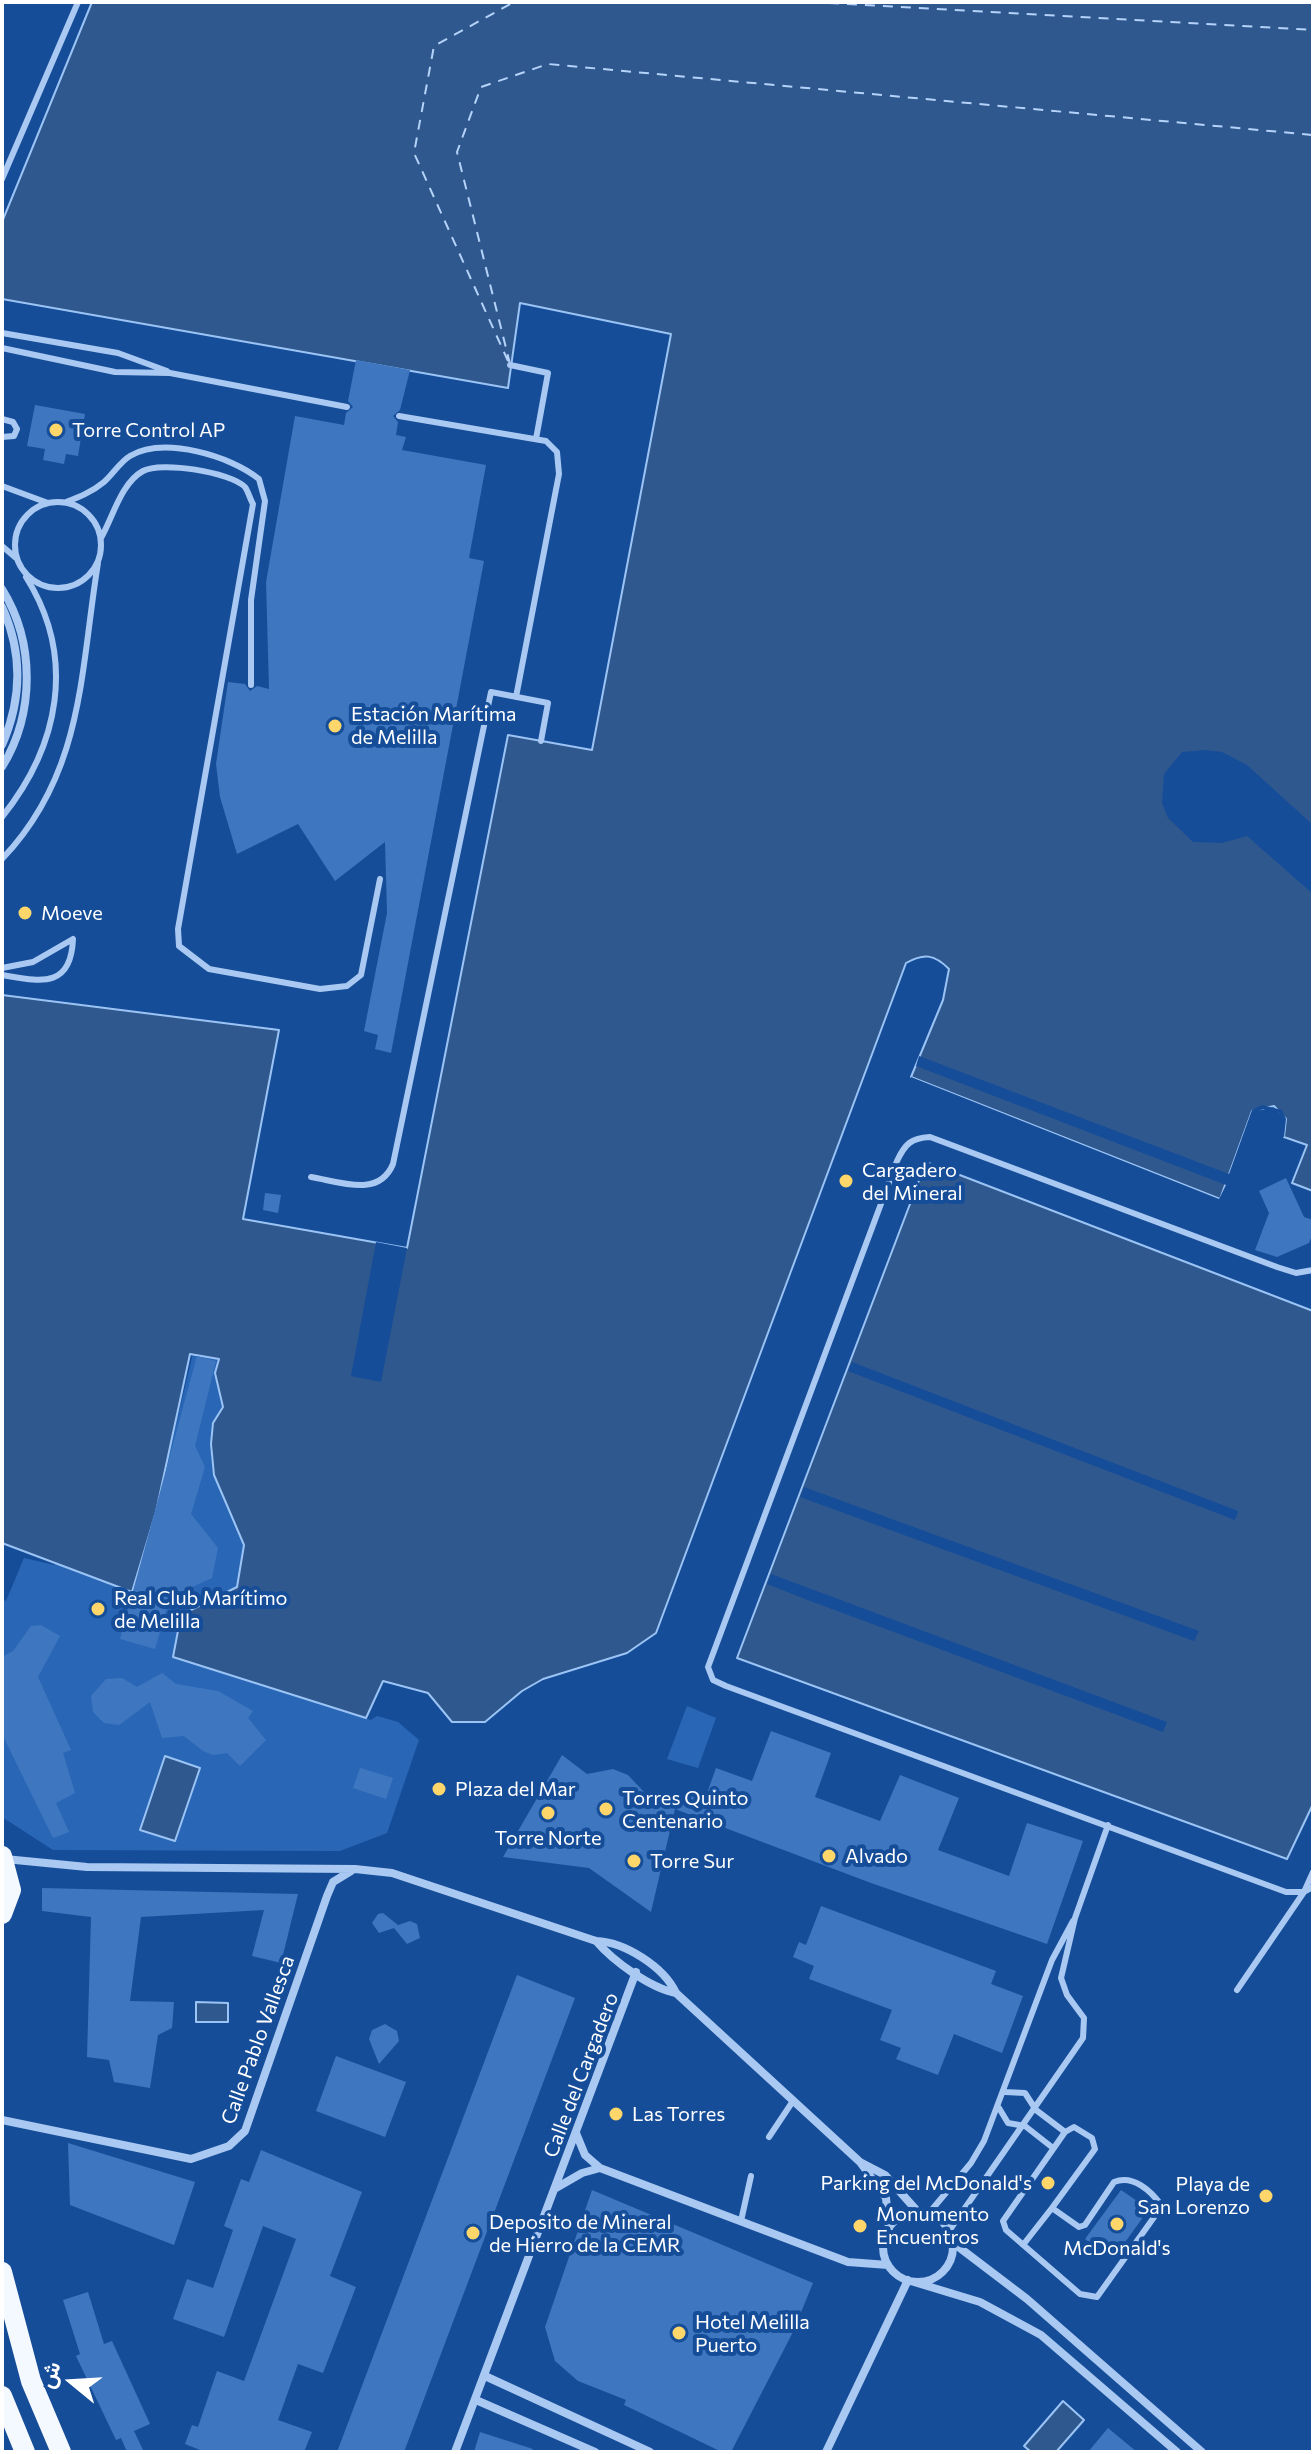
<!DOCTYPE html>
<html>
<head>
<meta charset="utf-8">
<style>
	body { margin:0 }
	#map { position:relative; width:1315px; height:2454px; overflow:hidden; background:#164d99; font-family:Commissioner,Vazirmatn,sans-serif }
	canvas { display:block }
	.frame { position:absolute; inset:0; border:4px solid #fff; pointer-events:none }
	.north { position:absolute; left:32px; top:2342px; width:80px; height:80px; -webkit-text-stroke:6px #164d99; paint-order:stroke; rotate:288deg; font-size:22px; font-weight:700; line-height:32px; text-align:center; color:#fff }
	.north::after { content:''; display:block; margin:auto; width:28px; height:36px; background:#fff; clip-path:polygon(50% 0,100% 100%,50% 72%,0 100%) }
</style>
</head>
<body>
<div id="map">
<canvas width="1315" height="2454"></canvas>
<div class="frame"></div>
<div class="north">ش</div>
</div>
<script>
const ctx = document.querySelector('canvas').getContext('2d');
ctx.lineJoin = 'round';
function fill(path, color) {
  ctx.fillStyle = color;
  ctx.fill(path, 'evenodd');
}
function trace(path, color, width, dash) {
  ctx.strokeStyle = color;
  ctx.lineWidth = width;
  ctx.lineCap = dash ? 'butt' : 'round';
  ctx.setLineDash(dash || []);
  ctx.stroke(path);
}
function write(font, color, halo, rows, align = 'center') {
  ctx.font = font + ' Commissioner,sans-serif';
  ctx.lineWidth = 8;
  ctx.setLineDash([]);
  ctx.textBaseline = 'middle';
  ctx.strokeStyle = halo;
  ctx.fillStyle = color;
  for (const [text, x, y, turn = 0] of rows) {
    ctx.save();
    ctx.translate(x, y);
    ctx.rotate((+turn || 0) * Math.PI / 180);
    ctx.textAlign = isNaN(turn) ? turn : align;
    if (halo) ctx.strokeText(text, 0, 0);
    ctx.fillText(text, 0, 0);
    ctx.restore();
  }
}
const green = new Path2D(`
	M193,1354L220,1359L215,1373L223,1407C190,1461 233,1493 243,1543C246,1555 239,1574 237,1587L181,1615L173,1657L371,1720L377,1716L398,1722L419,1740L387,1833L340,1851L53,1850L2,1817V1599L6,1601L24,1558L54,1565L164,1474Z
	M687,1706L716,1718L698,1768L667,1759Z`);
const water = new Path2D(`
	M92,2H1313V1191L1292,1183L1307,1145L1284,1137L1286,1119L1274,1106L1252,1111L1220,1199L911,1077L943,1000L949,969C934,954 924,953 906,963L656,1633L627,1653L543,1679L522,1691L485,1722H452L428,1693L383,1681L366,1718L173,1657L181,1615L237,1587L244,1545L214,1475L211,1444L213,1423L223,1407L215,1373L219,1359L190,1354L156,1512L132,1592L2,1543V995L279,1030L243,1219L407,1248L508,735L592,750L671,334L520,303L508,388L2,299V222Z
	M926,1162L1313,1311V1804L1287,1859L737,1658Z
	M165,1756L200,1768L175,1841L140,1830Z
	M196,2002L228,2003V2022H196Z
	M1063,2401L1084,2420L1056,2452H1031L1024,2446Z`);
const pier = new Path2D(`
	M1205,750L1222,752L1247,765L1313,825V894L1247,836L1222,843L1193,842L1168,818L1162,803L1164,774L1182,752Z
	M919,1056L1229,1174L1252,1110L1262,1105L1282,1110L1286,1119L1284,1137L1280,1136L1282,1119L1279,1113L1263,1109L1255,1113L1230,1186L1219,1203L910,1081L911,1077L1219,1199L1226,1185L916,1066Z
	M376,1242L407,1248L381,1382L351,1376Z
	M852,1362L1238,1511V1512L1235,1520L887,1386L848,1371Z
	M804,1487L1199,1631L1194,1641L800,1497Z
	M771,1574L1167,1722L1163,1732L805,1599L767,1584Z`);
const ferry = new Path2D(`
	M811,2L1313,30
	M508,361L414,153L434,46L514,2
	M510,364L457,152L481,87L548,64L1313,135`);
const building = new Path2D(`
	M356,360L410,370L400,410L393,416L398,422L396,435L406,437L402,450L486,465L469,558L484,561L391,1053L375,1049L378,1035L364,1031L387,913L385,842L335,881L298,824L237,854L220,797L216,764L228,682L245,684L250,691L257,686L269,689L266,582L295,416L344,425L346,413L353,407L348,401Z
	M35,405L85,414L78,456L66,454L64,464L43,460L45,449L27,446Z
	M1286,1178L1304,1217L1313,1220V1233L1309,1243L1277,1257L1255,1250L1269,1213L1259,1191Z
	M265,1193L281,1195L278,1213L263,1210Z
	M197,1356L216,1361L195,1446L205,1467L191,1514L218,1548L212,1578L170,1597L155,1649L120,1639Z
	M41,1625L60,1636L38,1677L71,1750L63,1753L75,1793L56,1803L69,1832L53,1838L2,1734V1657L13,1651L31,1626Z
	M162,1673L176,1684L218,1691L253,1711L248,1718L266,1740L240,1766L227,1753L213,1755L203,1751L184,1736L162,1738L150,1702L119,1725L104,1723L93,1712L91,1696L106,1679L122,1678L137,1687Z
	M771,1731L831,1753L815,1797L880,1821L900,1775L959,1798L938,1850L1009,1876L1027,1823L1083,1841L1047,1944L871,1883L675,1809L651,1912L589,1868L503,1857L562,1755L587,1774L613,1769L628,1775L644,1792L706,1796L716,1768L752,1781Z
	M360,1768L393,1778L386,1799L353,1788Z
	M42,1888L298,1894L281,1963L252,1956L264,1910L141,1917L130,2001L174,2002L172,2028L158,2035L150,2088L114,2082L109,2060L87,2057L91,1917L42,1911Z
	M821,1906L996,1971L991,1984L1023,1996L1002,2053L954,2034L938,2075L896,2059L901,2048L880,2040L892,2010L809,1979L814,1966L793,1957L799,1942L806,1945Z
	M383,1913L398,1925L410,1921L417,1924L420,1938L407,1944L394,1928L379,1933L372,1923L378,1914Z
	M517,1975L575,1998L404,2452H337Z
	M385,2024L397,2031L399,2041L379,2064L369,2039L372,2030Z
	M336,2056L406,2082L385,2137L316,2111Z
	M68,2143L195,2182L174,2245L70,2205Z
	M261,2150L362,2192L330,2276L356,2287L323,2373L298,2364L278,2420L312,2432L304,2452H205L185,2444L192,2425L198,2427L217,2371L244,2381L296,2239L263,2226L224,2337L173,2319L187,2279L213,2288L233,2230L224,2226L241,2179L249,2182Z
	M592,2190L813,2283L793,2332L731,2452H722L624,2405L626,2400L578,2381L555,2361L545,2327Z
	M1121,2190L1149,2209L1113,2259L1085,2239Z
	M88,2292L104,2344L112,2341L150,2424L134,2431L144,2452H127L121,2438L116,2440L76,2356L80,2354L63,2300Z
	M1108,2428L1137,2452H1088Z
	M480,2432L533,2449L532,2452H474Z`);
const lane = new Path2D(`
	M2,179L78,2
	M2,333L118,353L167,371
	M2,348L115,372L170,373L347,407
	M510,365L548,373L536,439
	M399,416L546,441L557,452L559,474L516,697
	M2,419L13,422L17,429L14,436L2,437
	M2,486L48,503
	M15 545a43 43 0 1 1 86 0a43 43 0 1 1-86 0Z
	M66,502C79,497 92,492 104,482C113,474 120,462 130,456C164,436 231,456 259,479L265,501L251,600V685
	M101,538C113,517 121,483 143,471C161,461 230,472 245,487C248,491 250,499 253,504L178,929L179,946L209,969L320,989L347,986L361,975L380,879
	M2,546L16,558
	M2,817C59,746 77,658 26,577
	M2,859C84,773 80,673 98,563
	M2,968L33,962L73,939C71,990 39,981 2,975
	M311,1177C341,1182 379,1198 393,1164L491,692L548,703L541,741
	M1313,1270L1296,1273L1277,1267L930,1137C911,1138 905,1144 897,1161L708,1667L713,1680L726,1686L1286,1892H1304L1313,1887
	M1237,1990L1304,1892L1313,1872
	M1005,2092L1025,2093L1036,2110L1065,2132
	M999,2108L1008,2123L1025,2126L1053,2148
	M1074,2127L1092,2138L1095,2149L1052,2208L1079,2227L1085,2225L1114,2182C1133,2174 1151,2191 1162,2206L1097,2297L1080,2294L1006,2230L1003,2221L1065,2132Z
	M769,2137L793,2101
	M929,2213L971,2163L984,2141L1052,1960L1073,1921
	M741,2221L751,2176
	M949,2231L1083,2038L1084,2018L1067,1995L1061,1978L1075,1918L1108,1825
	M1023,2245L1052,2208`);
const street = new Path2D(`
	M2,589C35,642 35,713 2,767
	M2,607C23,653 22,699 2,745
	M5,1859L87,1867L355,1869L392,1873L596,1941C625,1942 664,1967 676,1993L860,2162L886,2198L889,2228
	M596,1941C613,1961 650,1988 676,1993
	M2,2120L191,2159L229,2146L245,2131L327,1896L333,1882L351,1871
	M576,2133L585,2155L600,2168L848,2262L888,2265
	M860,2162L885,2175L918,2212
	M556,2188L582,2173L600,2168
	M883 2247a35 35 0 1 1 70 0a35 35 0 1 1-70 0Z
	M952,2242L1027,2299L1202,2452
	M914,2282L980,2302L1041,2335L1177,2452
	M485,2376L650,2452
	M476,2400L595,2452
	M455,2452L636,1972
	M826,2452L908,2280`);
const primary = new Path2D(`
	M2,1856L11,1890L2,1914
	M2,2272L31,2381L61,2452
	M2,2396L25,2452`);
const markers = [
	[56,430,8,"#ffd66a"],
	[335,726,8,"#ffd66a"],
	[25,913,8,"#ffd66a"],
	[846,1181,8,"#ffd66a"],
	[98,1609,8,"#ffd66a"],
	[439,1789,8,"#ffd66a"],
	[606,1809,8,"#ffd66a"],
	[548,1813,8,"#ffd66a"],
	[829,1856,8,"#ffd66a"],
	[634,1861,8,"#ffd66a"],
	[616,2114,8,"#ffd66a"],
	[1048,2183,8,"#ffd66a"],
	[1266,2196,8,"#ffd66a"],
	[1117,2224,8,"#ffd66a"],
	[860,2226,8,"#ffd66a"],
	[473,2233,8,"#ffd66a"],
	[679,2333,8,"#ffd66a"]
];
const poiNames = [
	["Torre Control AP",72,430],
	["Estación Marítima",351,714],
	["de Melilla",351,737],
	["Moeve",41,913],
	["Cargadero",862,1170],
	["del Mineral",862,1193],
	["Real Club Marítimo",114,1598],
	["de Melilla",114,1621],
	["Plaza del Mar",455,1789],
	["Torres Quinto",622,1798],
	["Centenario",622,1821],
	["Torre Norte",548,1838,"center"],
	["Alvado",845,1856],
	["Torre Sur",650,1861],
	["Las Torres",632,2114],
	["Parking del McDonald's",1032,2183,"right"],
	["Playa de",1250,2184,"right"],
	["San Lorenzo",1250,2207,"right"],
	["Monumento",876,2214],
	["Encuentros",876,2237],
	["Deposito de Mineral",489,2222],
	["de Hierro de la CEMR",489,2245],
	["McDonald's",1117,2248,"center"],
	["Hotel Melilla",695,2322],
	["Puerto",695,2345]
];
const streetNames = [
	["Calle Pablo Vallesca",258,2040,-70],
	["Calle del Cargadero",581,2075,-69]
];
fill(green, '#2967b6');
fill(water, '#2f588f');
trace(water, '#9bc4f5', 2);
fill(pier, '#164d99');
trace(ferry, '#b5d3f9', 2, [10, 8]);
fill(building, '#3e77c0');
trace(lane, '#a9c9f2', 6);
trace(street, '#a9c9f2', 8);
trace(primary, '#f4f8ff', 20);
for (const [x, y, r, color] of markers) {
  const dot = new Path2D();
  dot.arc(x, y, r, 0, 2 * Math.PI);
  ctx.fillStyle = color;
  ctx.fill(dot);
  trace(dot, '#164d99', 3);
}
write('20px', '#fff', '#164d99', poiNames, 'left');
write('20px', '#fff', '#164d99', streetNames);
</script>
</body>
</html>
